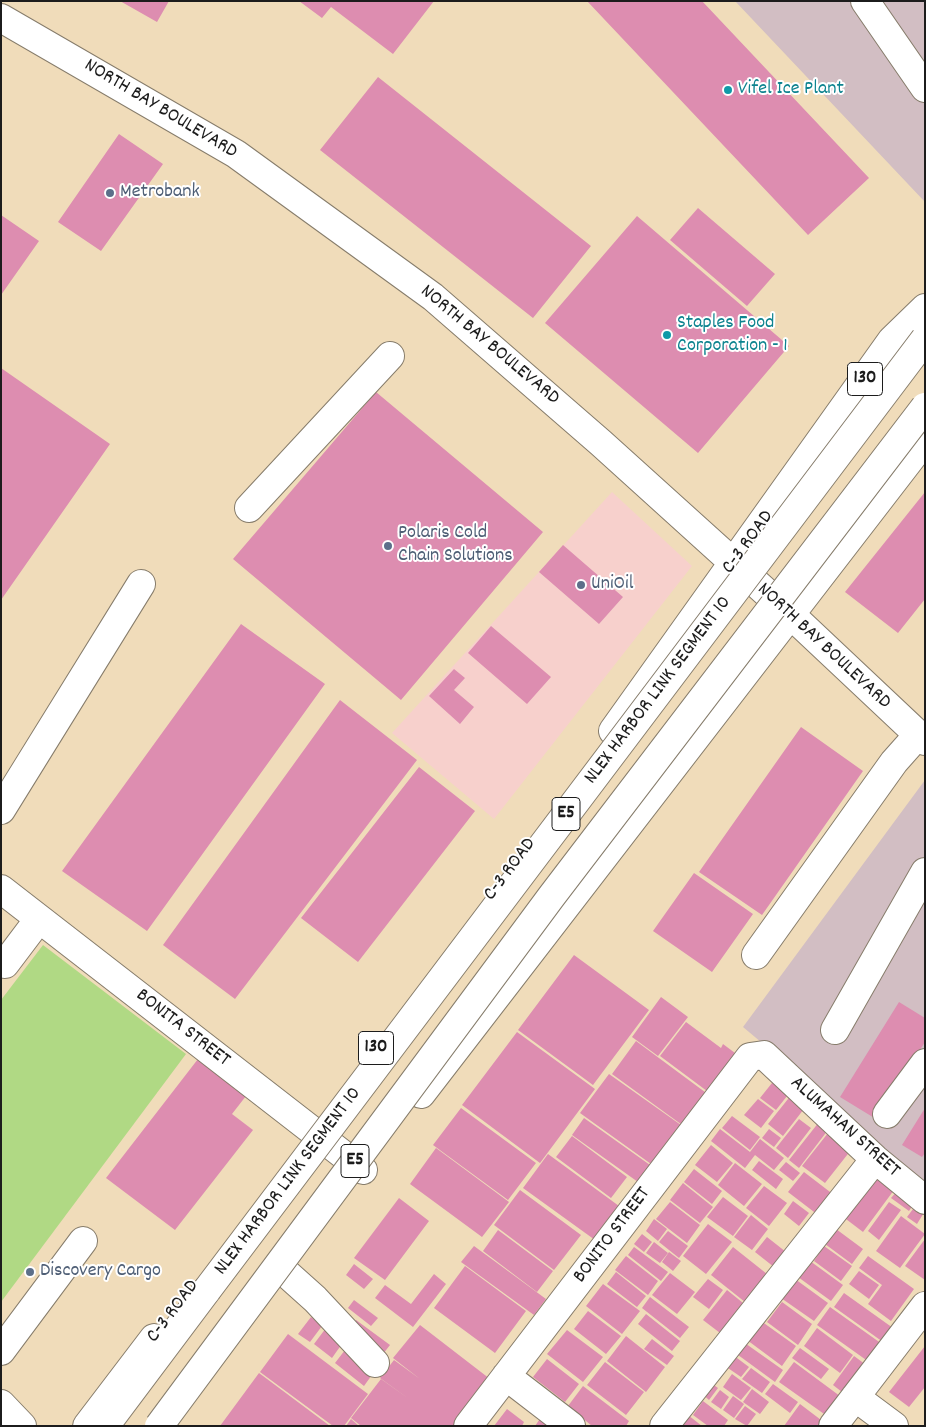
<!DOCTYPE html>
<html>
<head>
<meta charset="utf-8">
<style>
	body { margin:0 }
	#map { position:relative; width:926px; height:1427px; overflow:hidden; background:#f0dcba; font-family:Dekko,sans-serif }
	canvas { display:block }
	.frame { position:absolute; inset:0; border:2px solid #1c1c1c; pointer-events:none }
</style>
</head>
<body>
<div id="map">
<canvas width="926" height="1427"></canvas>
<div class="frame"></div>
</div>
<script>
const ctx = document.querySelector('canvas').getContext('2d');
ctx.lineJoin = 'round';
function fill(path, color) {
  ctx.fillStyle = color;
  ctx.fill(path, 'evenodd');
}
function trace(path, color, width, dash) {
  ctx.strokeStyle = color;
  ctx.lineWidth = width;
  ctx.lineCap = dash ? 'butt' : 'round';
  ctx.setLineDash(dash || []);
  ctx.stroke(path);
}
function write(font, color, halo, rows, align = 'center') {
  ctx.font = font + ' Dekko,sans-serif';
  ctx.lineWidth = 4;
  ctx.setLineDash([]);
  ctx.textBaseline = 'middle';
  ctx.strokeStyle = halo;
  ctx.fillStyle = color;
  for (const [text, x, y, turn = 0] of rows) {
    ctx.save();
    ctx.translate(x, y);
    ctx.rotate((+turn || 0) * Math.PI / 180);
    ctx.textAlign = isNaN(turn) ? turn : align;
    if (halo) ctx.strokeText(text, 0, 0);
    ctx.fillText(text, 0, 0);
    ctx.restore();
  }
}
const built = new Path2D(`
	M612,492L692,566L494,819L392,733Z`);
const industrial = new Path2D(`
	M735,1H925V202Z
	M925,780V1185L829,1099L743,1027Z`);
const green = new Path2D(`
	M43,945L186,1054L1,1302V1000Z`);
const building = new Path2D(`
	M120,1H169L157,22Z
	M299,1H434L393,54L331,7L322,18Z
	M587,1H702L869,178L808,235Z
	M378,77L591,246L533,318L320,150Z
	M119,134L163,164L101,251L58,222Z
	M698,208L775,274L747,306L670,240Z
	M1,215L39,241L1,295Z
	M637,216L789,346L698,453L545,323Z
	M1,368L110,444L1,600Z
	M376,392L543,532L401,700L233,559Z
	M925,492V599L898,633L845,592Z
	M563,545L623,597L599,624L539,572Z
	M241,624L325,684L147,931L62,871Z
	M491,626L551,677L527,704L468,653Z
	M454,669L465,678L454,690L474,707L460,724L429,696Z
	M340,700L417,760L235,999L163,945Z
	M801,727L863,771L762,915L699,872Z
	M419,767L475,811L358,962L301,918Z
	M694,873L753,914L712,972L653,931Z
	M574,955L649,1010L593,1085L518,1030Z
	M661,997L688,1017L658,1056L632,1037Z
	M899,1002L925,1018V1042L876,1119L840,1097Z
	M686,1022L721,1048L723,1044L743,1059L715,1097L660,1056Z
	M517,1032L595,1089L540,1163L462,1105Z
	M636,1041L713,1098L689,1130L612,1074Z
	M198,1059L246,1096L232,1114L253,1130L175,1230L106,1178Z
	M609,1074L688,1130L658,1169L580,1113Z
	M776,1078L791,1091L776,1110L760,1098Z
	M792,1094L807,1105L783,1136L768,1124Z
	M758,1099L774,1111L761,1128L744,1115Z
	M461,1108L536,1163L508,1200L433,1145Z
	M925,1108V1153L922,1157L902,1145Z
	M732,1116L760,1137L750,1150L722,1128Z
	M584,1118L657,1170L645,1187L572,1135Z
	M799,1119L811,1128L788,1158L776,1148Z
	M819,1122L828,1130L799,1168L789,1160Z
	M720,1129L750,1152L760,1139L784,1158L774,1170L755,1155L745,1168L711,1141Z
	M769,1129L781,1138L774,1147L762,1138Z
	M828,1133L851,1150L825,1183L802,1166Z
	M572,1136L627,1177L611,1198L556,1157Z
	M711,1145L733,1163L717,1182L695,1165Z
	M436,1148L509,1202L482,1237L410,1184Z
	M548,1154L619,1206L595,1240L523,1188Z
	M759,1161L783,1179L776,1189L752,1170Z
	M786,1162L800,1173L793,1181L779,1170Z
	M735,1163L762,1184L744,1206L718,1185Z
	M694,1169L722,1191L712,1204L684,1182Z
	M876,1170L897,1186L863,1232L842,1216Z
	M804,1172L834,1195L818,1215L788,1192Z
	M683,1183L713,1207L700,1223L670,1200Z
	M764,1186L787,1203L769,1226L746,1208Z
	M520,1190L581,1235L554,1270L494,1225Z
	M898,1190L915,1202L909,1211L891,1198Z
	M723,1197L748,1216L733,1236L707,1217Z
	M399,1198L429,1221L385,1280L354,1258Z
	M793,1201L809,1213L799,1226L784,1214Z
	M670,1202L700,1225L687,1243L656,1219Z
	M889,1202L901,1210L879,1240L868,1231Z
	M916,1205L925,1211L917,1224L907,1217Z
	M751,1215L768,1229L752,1250L734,1237Z
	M901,1216L925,1234L900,1268L876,1251Z
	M654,1219L667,1229L658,1241L646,1231Z
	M708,1224L732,1242L706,1274L683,1256Z
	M836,1229L863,1249L852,1264L825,1244Z
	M498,1230L553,1271L537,1292L483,1251Z
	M668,1231L688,1246L679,1258L659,1242Z
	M642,1234L652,1242L644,1252L634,1244Z
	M767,1237L786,1252L774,1267L755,1252Z
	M925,1239V1280L905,1266Z
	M654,1242L668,1253L660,1263L646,1253Z
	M474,1246L546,1299L534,1315L461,1262Z
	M824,1246L852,1266L841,1281L814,1261Z
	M634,1247L668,1272L661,1281L628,1255Z
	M733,1247L767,1274L745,1302L711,1275Z
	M669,1252L681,1261L673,1271L662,1262Z
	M626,1256L658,1281L648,1295L615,1270Z
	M868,1256L914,1289L891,1321L868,1304L882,1285L859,1268Z
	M810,1261L843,1285L831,1301L798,1277Z
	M354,1264L373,1279L364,1289L346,1275Z
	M465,1266L526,1311L495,1353L434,1308Z
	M859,1271L879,1285L869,1299L849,1284Z
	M616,1272L646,1296L637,1307L607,1284Z
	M670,1273L695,1292L677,1314L652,1295Z
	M434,1274L446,1284L413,1327L375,1298L385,1285L411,1304Z
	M708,1279L723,1290L709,1309L693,1297Z
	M795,1279L828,1303L814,1321L781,1298Z
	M603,1284L640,1311L622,1334L586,1306Z
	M727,1290L748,1307L724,1336L703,1320Z
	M844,1293L893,1328L883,1342L834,1307Z
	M650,1297L689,1327L680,1338L642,1308Z
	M354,1300L378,1318L371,1326L348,1308Z
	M782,1302L812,1324L798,1345L767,1322Z
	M830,1307L882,1344L869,1362L817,1325Z
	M588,1311L621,1336L606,1354L574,1329Z
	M646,1314L680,1341L672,1351L638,1324Z
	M311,1317L322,1326L310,1342L298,1334Z
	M356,1320L390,1345L383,1354L349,1329Z
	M761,1321L796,1346L782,1366L747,1340Z
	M420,1325L490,1379L458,1426H361L351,1418L381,1379L409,1399L380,1378L394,1360L420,1379L393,1358Z
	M326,1328L344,1341L332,1358L314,1344Z
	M817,1328L853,1355L840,1373L804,1346Z
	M567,1330L603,1357L583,1382L547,1354Z
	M288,1334L368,1394L344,1426H333L260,1372Z
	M626,1336L665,1367L646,1392L607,1361Z
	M652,1339L674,1356L667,1365L644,1349Z
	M742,1341L783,1370L775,1382L734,1352Z
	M925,1346V1387L909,1407L889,1392Z
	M800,1348L829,1369L821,1379L792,1358Z
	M345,1350L374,1372L364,1386L335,1363Z
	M733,1355L749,1367L741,1377L725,1366Z
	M854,1356L873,1370L851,1399L833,1385Z
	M547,1359L579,1384L565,1402L533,1377Z
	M605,1362L644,1392L626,1415L587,1385Z
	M794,1362L848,1402L834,1421L779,1382Z
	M751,1368L770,1382L762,1393L742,1379Z
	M259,1373L330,1426H220Z
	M732,1374L751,1388L741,1400L723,1387Z
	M708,1381L718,1388L709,1400L700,1392Z
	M773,1384L798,1402L790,1413L765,1394Z
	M583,1386L629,1421L626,1426H592L568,1406Z
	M752,1389L769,1402L760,1414L743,1402Z
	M720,1390L729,1397L721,1409L711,1402Z
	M733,1396L744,1404L734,1418L723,1410Z
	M703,1401L728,1420L724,1426H708L693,1415Z
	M800,1404L825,1423L823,1426H784Z
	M745,1406L756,1414L747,1426L735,1419Z
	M507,1409L524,1422L522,1426H494Z
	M544,1413L558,1426H535Z
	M688,1415L702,1426H680Z
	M351,1419L359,1426H346Z`);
const minor = new Path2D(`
	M865,1L925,88
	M249,508L390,356
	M1,810L141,584
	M1,889L363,1170
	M756,955L894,762L918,735
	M5,964L39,919
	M835,1030L925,872
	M887,1114L925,1063
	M286,1273L315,1299L375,1363
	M1,1351L83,1241
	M506,1376L571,1426
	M855,1397L894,1426
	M1,1404L22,1426
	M468,1426L750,1057L764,1055L875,1159L925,1200
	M664,1426L875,1159
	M833,1426L925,1306`);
const major = new Path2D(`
	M1,18L236,154L433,297L601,443L789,613L925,741
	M613,731L892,340L925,308
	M421,1094L925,440
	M87,1426L154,1338`);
const highway = new Path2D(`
	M105,1426L207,1290`);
const highwayBridge = new Path2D(`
	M207,1290L925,339
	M159,1426L551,897L925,407`);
const markers = [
	[728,90,5,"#0f9aa8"],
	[110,193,5,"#5c6f8a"],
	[667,335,5,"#0f9aa8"],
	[388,546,5,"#5c6f8a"],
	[581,585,5,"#5c6f8a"],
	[30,1272,5,"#5c6f8a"]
];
const shields = [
	[865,379,35],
	[566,814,28],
	[376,1048,35],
	[355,1161,28]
];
const shieldNames = [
	["130",865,379],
	["E5",566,814],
	["130",376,1048],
	["E5",355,1161]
];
const cultureNames = [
	["Vifel Ice Plant",738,90],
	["Staples Food",677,324],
	["Corporation - 1",677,347]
];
const streetNames = [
	["NORTH BAY BOULEVARD",160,110,31],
	["NORTH BAY BOULEVARD",489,346,40],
	["C-3 ROAD",749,543,-54],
	["NORTH BAY BOULEVARD",823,647,43],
	["NLEX HARBOR LINK SEGMENT 10",659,691,-53],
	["C-3 ROAD",511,870,-53],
	["BONITA STREET",182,1029,38],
	["ALUMAHAN STREET",844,1128,42],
	["NLEX HARBOR LINK SEGMENT 10",289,1182,-53],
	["BONITO STREET",613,1236,-53],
	["C-3 ROAD",174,1312,-53]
];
const serviceNames = [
	["Metrobank",120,193],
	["Polaris Cold",398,534],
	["Chain Solutions",398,557],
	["UniOil",591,585],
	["Discovery Cargo",40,1272]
];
fill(built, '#f7d0cc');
fill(industrial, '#d2bec3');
fill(green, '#b0d984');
fill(building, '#dd8db0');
trace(minor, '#867c6b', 30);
trace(major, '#867c6b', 30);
trace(highway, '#867c6b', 30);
trace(minor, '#fff', 28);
trace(major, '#fff', 28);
trace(highway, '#fff', 28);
trace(highwayBridge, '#867c6b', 30, []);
trace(highwayBridge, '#fff', 28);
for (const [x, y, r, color] of markers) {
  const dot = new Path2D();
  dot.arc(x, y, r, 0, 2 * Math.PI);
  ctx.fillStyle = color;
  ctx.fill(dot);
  trace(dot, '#fff', 2);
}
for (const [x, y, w] of shields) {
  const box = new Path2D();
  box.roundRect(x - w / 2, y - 16.5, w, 33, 4);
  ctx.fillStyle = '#fff';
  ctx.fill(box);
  trace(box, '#1c1c1c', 1);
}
write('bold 19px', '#1c1c1c', null, shieldNames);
write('20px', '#0d838f', '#fff', cultureNames, 'left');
write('20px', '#1c1c1c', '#fff', streetNames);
write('20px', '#4e5e75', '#fff', serviceNames, 'left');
</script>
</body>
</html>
